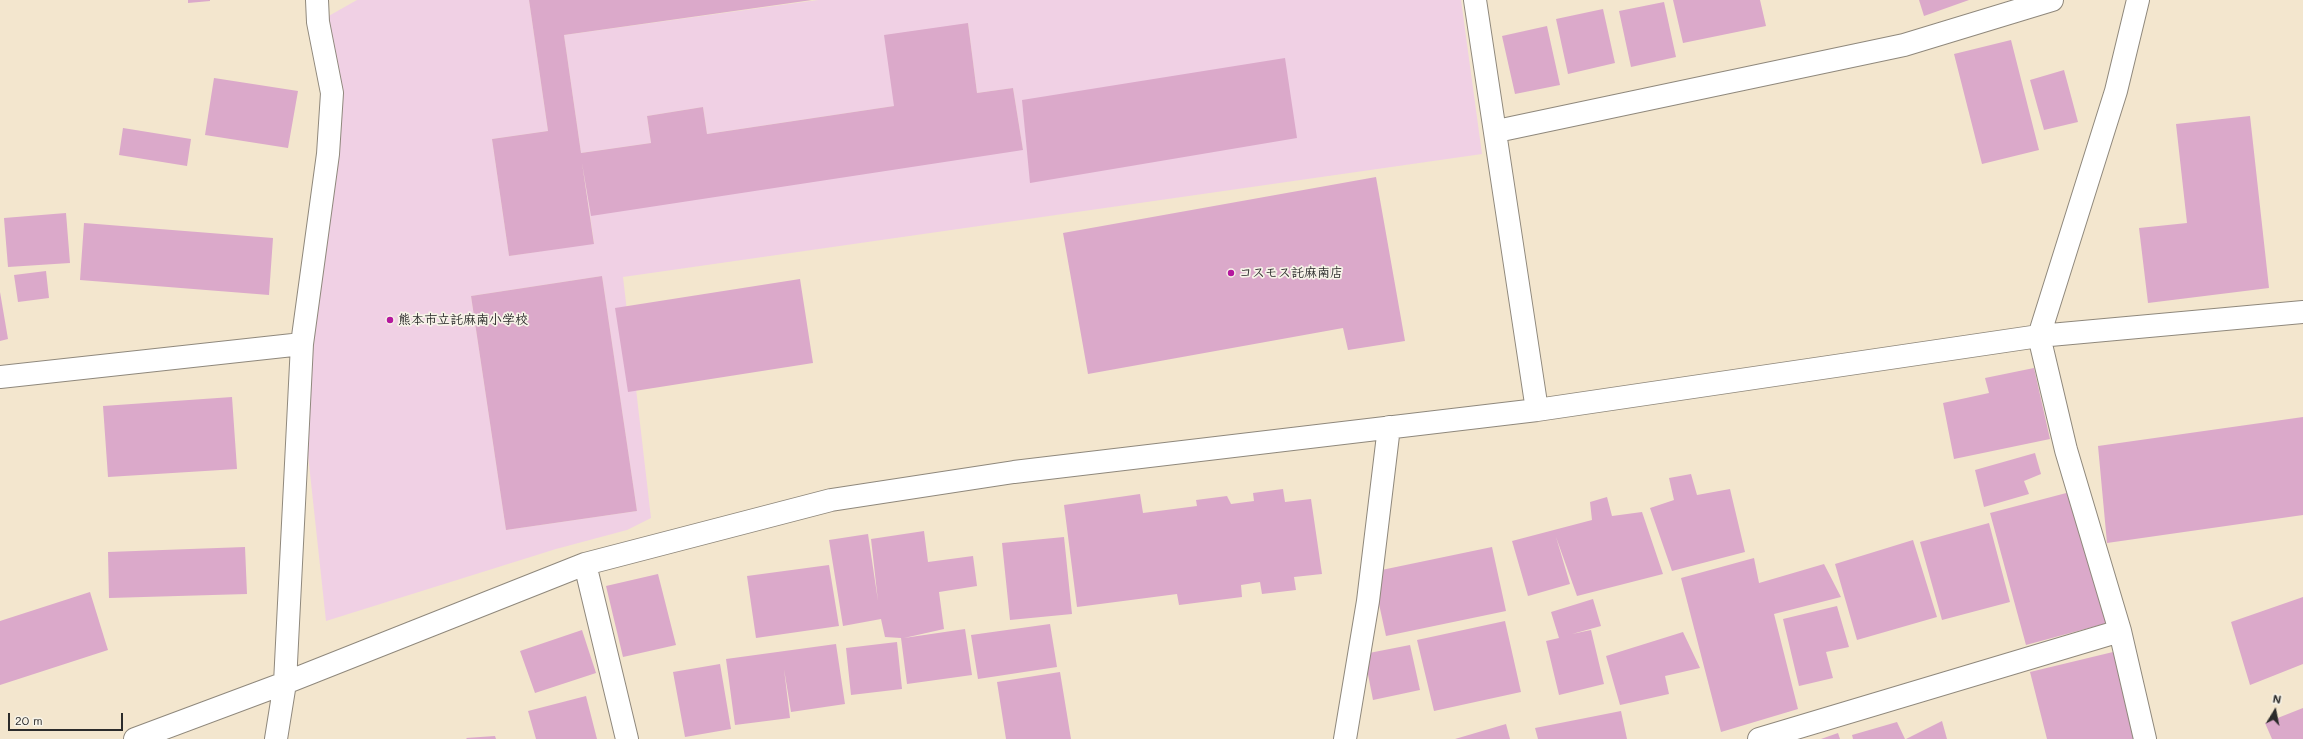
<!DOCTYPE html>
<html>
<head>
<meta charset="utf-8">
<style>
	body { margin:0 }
	#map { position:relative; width:2303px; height:739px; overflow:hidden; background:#f3e6ce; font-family:Mali,sans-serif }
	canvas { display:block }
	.north { position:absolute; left:2255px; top:691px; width:40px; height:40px; -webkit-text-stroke:3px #f7f3e8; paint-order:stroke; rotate:10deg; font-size:11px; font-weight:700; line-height:16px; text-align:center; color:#2b2b2b }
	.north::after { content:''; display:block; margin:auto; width:14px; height:18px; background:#2b2b2b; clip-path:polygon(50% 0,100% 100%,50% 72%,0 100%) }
	.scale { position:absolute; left:8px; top:713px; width:115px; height:18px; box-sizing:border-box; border:2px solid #2b2b2b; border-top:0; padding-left:5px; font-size:12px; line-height:14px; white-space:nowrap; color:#2b2b2b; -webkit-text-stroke:3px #f7f3e8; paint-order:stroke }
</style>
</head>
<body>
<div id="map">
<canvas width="2303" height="739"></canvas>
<div class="north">N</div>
<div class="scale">20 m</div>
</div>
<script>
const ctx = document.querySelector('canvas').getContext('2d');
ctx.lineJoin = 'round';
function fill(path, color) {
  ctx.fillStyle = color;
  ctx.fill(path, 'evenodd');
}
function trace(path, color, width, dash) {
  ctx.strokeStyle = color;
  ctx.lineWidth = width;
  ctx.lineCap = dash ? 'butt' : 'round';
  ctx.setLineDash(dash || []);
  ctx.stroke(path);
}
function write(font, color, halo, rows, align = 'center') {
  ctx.font = font + ' Mali,"Klee One",sans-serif';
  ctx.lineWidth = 3.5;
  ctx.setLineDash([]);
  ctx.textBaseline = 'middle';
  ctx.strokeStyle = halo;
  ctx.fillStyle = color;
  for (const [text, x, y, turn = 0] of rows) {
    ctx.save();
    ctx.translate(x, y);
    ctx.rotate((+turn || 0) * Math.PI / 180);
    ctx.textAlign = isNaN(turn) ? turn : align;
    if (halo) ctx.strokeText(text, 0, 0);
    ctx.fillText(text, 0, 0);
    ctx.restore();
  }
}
const built = new Path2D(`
	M357,0H529L548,131L492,139L509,256L594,243L564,35L818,0H1461L1482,154L623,277L651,518L627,530L556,549L326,621L300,381L328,154L318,22ZM968,23L977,93L1013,88L1023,150L581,153L651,143L647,116L703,107L707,134L894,106ZM602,276L637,511L506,530L471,296Z`);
const building = new Path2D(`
	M188,0H210V1L188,3Z
	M529,0H812L564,35L581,153L651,143L647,116L703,107L707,134L894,106L884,35L968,23L977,93L1013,88L1023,150L591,216L582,163L594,244L509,256L492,139L548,131Z
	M1673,0H1760L1766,26L1683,43Z
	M1919,0H1969L1924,16Z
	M1664,2L1676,57L1631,67L1619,11Z
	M1603,9L1615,63L1568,74L1556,19Z
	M1547,26L1560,85L1515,94L1502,36Z
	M2011,40L2039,150L1982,164L1954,54Z
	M1285,58L1297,138L1030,183L1022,100Z
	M2064,70L2078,122L2044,130L2030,80Z
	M214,78L298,91L288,148L205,135Z
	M2250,116L2269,288L2148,303L2139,228L2187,223L2176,124Z
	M123,128L191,139L187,166L119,155Z
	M1376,177L1405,341L1348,350L1343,328L1088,374L1063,233Z
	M66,213L70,263L8,267L4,218Z
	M84,223L273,238L269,295L80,280Z
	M46,271L49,298L18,302L14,275Z
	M602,276L637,511L506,530L471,296Z
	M800,279L813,363L628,392L615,308Z
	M0,292L8,339L0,341Z
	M2034,368L2050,439L1954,459L1943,403L1989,393L1985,378Z
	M232,397L237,469L108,477L103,406Z
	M2303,417V515L2107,543L2098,446Z
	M2035,453L2041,474L2024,481L2029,494L1984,507L1975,470Z
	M1691,474L1697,495L1730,489L1745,552L1672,571L1650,508L1674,500L1669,478Z
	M1283,489L1285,502L1311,499L1322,574L1294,577L1296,590L1262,594L1260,582L1241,585L1242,597L1179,605L1177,594L1077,607L1064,505L1140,494L1143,513L1197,506L1196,500L1227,496L1231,504L1254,501L1253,493Z
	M2074,491L2111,622L2026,645L1990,513Z
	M1607,497L1612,516L1642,512L1663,574L1577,596L1556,537L1570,584L1528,596L1512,541L1592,520L1590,502Z
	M1989,523L2010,602L1942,620L1920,542Z
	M924,531L928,562L973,556L977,586L939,592L944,629L904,638L965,629L972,675L907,684L901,638L885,637L881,619L843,626L829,540L868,534L878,601L871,539Z
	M1064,537L1072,614L1010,620L1002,543Z
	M1913,540L1937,617L1857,640L1835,564Z
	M245,547L247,594L109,598L108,552Z
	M1492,547L1506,611L1386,636L1372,572Z
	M1754,558L1759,583L1824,564L1841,597L1774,614L1798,709L1721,732L1681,578Z
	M829,565L839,626L756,638L747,576Z
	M658,574L676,645L623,657L606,586Z
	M90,592L108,650L0,685V621Z
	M2303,597V664L2250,685L2231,622Z
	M1593,599L1601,626L1572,634L1591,630L1604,684L1559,695L1546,641L1559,638L1551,612Z
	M1837,606L1849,647L1826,652L1833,678L1799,686L1783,619Z
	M1505,621L1521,692L1434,711L1417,640Z
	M1050,624L1057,667L978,679L971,635Z
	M582,630L596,673L535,693L520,651Z
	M1683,632L1700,668L1665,676L1669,694L1620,705L1606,656Z
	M897,642L902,689L851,695L846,648Z
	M836,644L845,704L791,712L784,669L790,718L735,725L726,659Z
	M1410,645L1420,690L1373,700L1364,654Z
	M2113,652L2134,739H2047L2030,672Z
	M720,664L731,729L685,737L673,672Z
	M1060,672L1071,739H1006L997,682Z
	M586,696L597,739H536L528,711Z
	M2303,708V739H2272L2265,723Z
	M1621,711L1627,739H1538L1535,728Z
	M1942,721L1947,739H1906Z
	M1897,722L1905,739H1853L1852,735Z
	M1506,724L1510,739H1455Z
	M1838,733L1840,739H1821Z
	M495,736L496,739H467L466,738Z`);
const minor = new Path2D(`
	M1475,0L1537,410
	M2138,0L2116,91L2039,336L2066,450L2120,631L2145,739
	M1497,131L1904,45L2052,0
	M0,377L302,344
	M585,564L627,739
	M135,739L285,683L585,564L831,500L1014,472L1537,410L2039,336L2303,312
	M276,739L285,683L302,344L328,154L332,93L318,22L317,0
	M1345,739L1368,601L1389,427
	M1759,739L2120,631`);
const markers = [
	[1231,273,4,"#b5179e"],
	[390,320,4,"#b5179e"]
];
const poiNames = [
	["コスモス託麻南店",1239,273],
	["熊本市立託麻南小学校",398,320]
];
fill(built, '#f0d0e4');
fill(building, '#dba9ca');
trace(minor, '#8f887c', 24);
trace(minor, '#fff', 22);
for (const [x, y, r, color] of markers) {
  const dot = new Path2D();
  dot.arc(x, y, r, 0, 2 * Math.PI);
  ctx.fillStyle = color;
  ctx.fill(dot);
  trace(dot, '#f7f3e8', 1.5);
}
write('bold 13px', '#2b2b2b', '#f7f3e8', poiNames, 'left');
</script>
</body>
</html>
